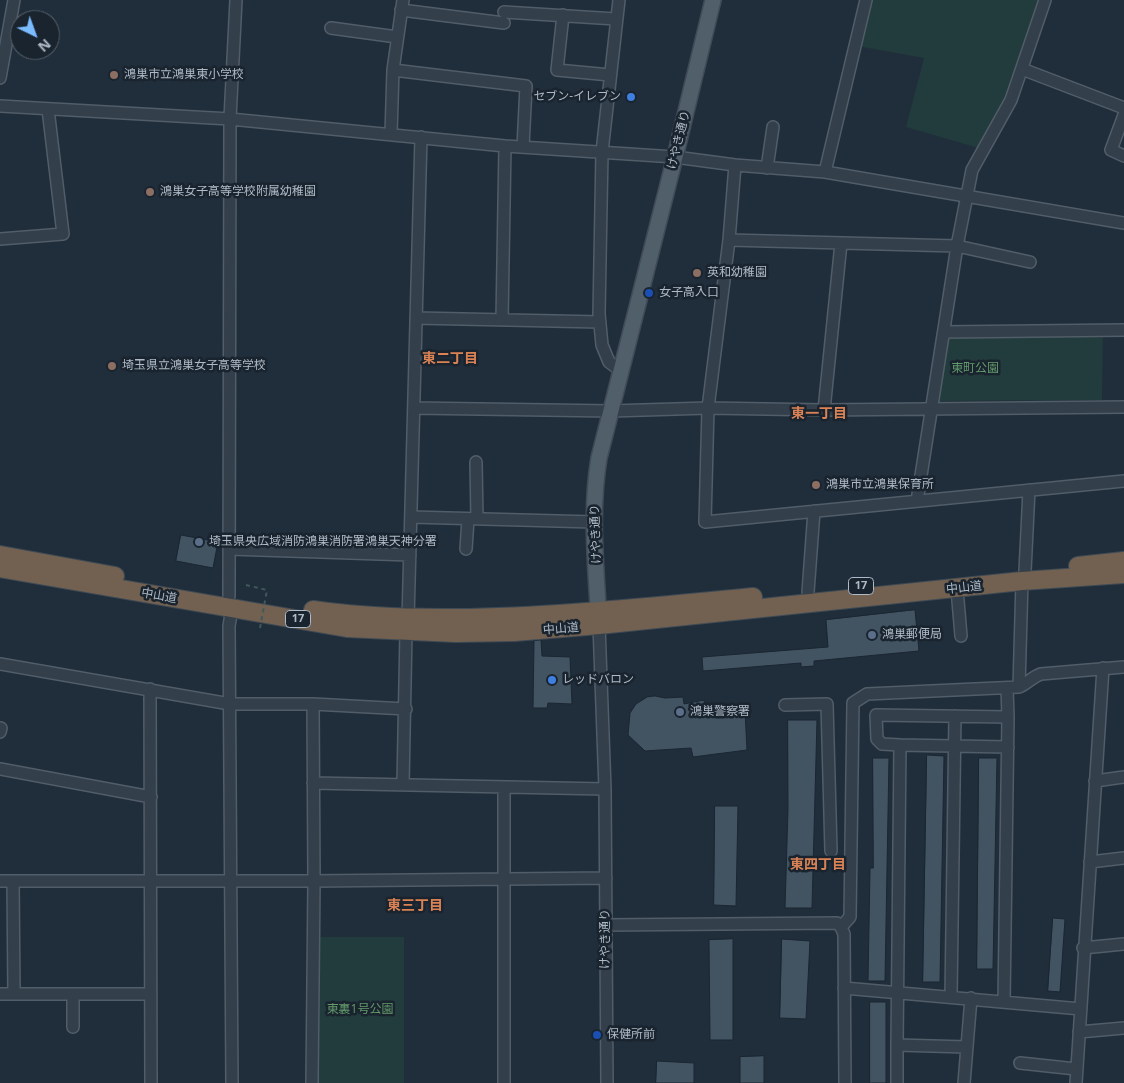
<!DOCTYPE html>
<html>
<head>
<meta charset="utf-8">
<style>
	body { margin:0 }
	#map { position:relative; width:1124px; height:1083px; overflow:hidden; background:#202e3b; font-family:"Open Sans",sans-serif }
	canvas { display:block }
	.north { position:absolute; left:10px; top:10px; width:50px; height:50px; box-sizing:border-box; background:#19242f; border:1px solid #55606c; border-radius:50%; rotate:138deg; font-size:14px; font-weight:700; line-height:20px; text-align:center; color:#aebac7 }
	.north::after { content:''; display:block; margin:auto; width:18px; height:22px; background:#7bbbff; clip-path:polygon(50% 0,100% 100%,50% 72%,0 100%) }
</style>
</head>
<body>
<div id="map">
<canvas width="1124" height="1083"></canvas>
<div class="north">N</div>
</div>
<script>
const ctx = document.querySelector('canvas').getContext('2d');
ctx.lineJoin = 'round';
function fill(path, color) {
  ctx.fillStyle = color;
  ctx.fill(path, 'evenodd');
}
function trace(path, color, width, dash) {
  ctx.strokeStyle = color;
  ctx.lineWidth = width;
  ctx.lineCap = dash ? 'butt' : 'round';
  ctx.setLineDash(dash || []);
  ctx.stroke(path);
}
function write(font, color, halo, rows, align = 'center') {
  ctx.font = font + ' "Open Sans","Noto Sans JP",sans-serif';
  ctx.lineWidth = 5;
  ctx.setLineDash([]);
  ctx.textBaseline = 'middle';
  ctx.strokeStyle = halo;
  ctx.fillStyle = color;
  for (const [text, x, y, turn = 0] of rows) {
    ctx.save();
    ctx.translate(x, y);
    ctx.rotate((+turn || 0) * Math.PI / 180);
    ctx.textAlign = isNaN(turn) ? turn : align;
    if (halo) ctx.strokeText(text, 0, 0);
    ctx.fillText(text, 0, 0);
    ctx.restore();
  }
}
const green = new Path2D(`
	M867,0H1045L1011,100L982,149L906,127L924,58L857,46Z
	M952,335L1103,337L1102,400L940,401L935,396L947,338Z
	M316,937H404V1083H317Z`);
const building = new Path2D(`
	M181,535L218,542L213,568L176,561Z
	M915,610L919,651L814,661V666L801,667V663L703,671L702,657L828,647L826,620Z
	M541,640L542,656L570,657L572,704L548,703L547,708H533L534,641Z
	M655,696L665,698L683,697L684,704L704,700L706,712L745,710L747,750L693,757L691,748L645,751L628,735L630,713L636,704L647,697Z
	M788,720H817L812,908H785L788,809Z
	M927,755L944,756L940,982H923Z
	M873,758H889L885,981H868L870,868H873Z
	M979,758H997L993,969H977Z
	M715,806H738L736,906L714,905Z
	M1053,918L1065,919L1060,992L1048,991Z
	M733,939V1040H710L709,940Z
	M782,939L810,941L806,1019L780,1018Z
	M870,1002H886V1083H870Z
	M764,1056V1083H740V1057Z
	M657,1061L694,1063V1083H656Z`);
const path = new Path2D(`
	M246,585L267,590`);
const minor = new Path2D(`
	M619,0L602,152L599,314L602,345L609,362L621,371
	M401,10L504,23
	M504,12L616,19
	M563,15L557,70L610,75
	M331,28L397,37
	M1022,69L1124,108
	M393,70L526,86L523,147
	M0,78L14,0
	M0,106L230,119L505,146L675,157L735,165L825,172L1124,223
	M1124,115L1111,150L1124,156
	M391,134L393,70L403,0
	M735,165L729,240L708,408L705,522L1124,481
	M767,168L773,127
	M825,172L866,0
	M0,239L63,234L48,109
	M729,240L957,246L1030,262
	M416,318L600,322
	M502,320L505,146
	M944,332L1124,330
	M414,408L611,411L708,408L824,410L1124,407
	M824,410L841,243
	M476,462L477,519
	M917,501L957,246L972,170L1011,100L1045,0
	M411,517L594,522
	M230,549L410,555
	M466,549L468,519
	M1025,571L1029,490
	M957,589L961,636
	M808,592L814,511
	M229,596L230,119L236,0
	M408,619L421,137
	M599,625L605,789L607,1083
	M0,664L230,704H313L406,709
	M1019,687L1022,581
	M150,689L151,1083
	M785,705L827,704L831,851
	M0,732L1,728
	M899,745L1008,747
	M0,769L151,797
	M1095,781L1124,777
	M313,783L605,789
	M403,784L406,632
	M1090,862L1124,858
	M0,881H314L606,878
	M13,881L14,994
	M606,925L837,923L841,927L844,934L845,1083
	M841,927L850,917L853,703L867,694L1019,687C1027,684 1032,677 1041,674L1124,667
	M1083,948L1124,944
	M844,988L1081,1009
	M0,994H151
	M73,994V1027
	M951,996L955,716
	M1004,1002L1008,717
	M1079,1032L1124,1028
	M967,1047L897,1045L900,745L882,744L877,739L876,715L1008,717L1007,688
	M1020,1063L1076,1069
	M232,1083L229,626L232,608
	M312,1083L314,881L313,704
	M504,1083V787
	M897,1083V1045
	M964,1083L971,998
	M1076,1083L1103,668`);
const major = new Path2D(`
	M599,622C596,567 590,512 599,458L675,157L713,0`);
const highway = new Path2D(`
	M0,555L115,576
	M1078,566L1124,561
	M0,568L347,628L456,633L514,632L599,625L1022,581L1124,574
	M313,610C365,618 417,618 469,618C564,616 659,606 753,597`);
const pathBridge = new Path2D(`
	M260,628L267,590`);
const markers = [
	[114,75,5,"#8d6e63"],
	[631,97,5,"#3f7fe0"],
	[150,192,5,"#8d6e63"],
	[697,273,5,"#8d6e63"],
	[649,293,5,"#1a4fb4"],
	[112,366,5,"#8d6e63"],
	[816,485,5,"#8d6e63"],
	[199,542,5,"#5c6f8a"],
	[872,635,5,"#5c6f8a"],
	[552,680,5,"#3f7fe0"],
	[680,712,5,"#5c6f8a"],
	[597,1035,5,"#1a4fb4"]
];
const shields = [
	[861,586,25],
	[298,619,25]
];
const shieldNames = [
	["17",861,586],
	["17",298,619]
];
const poiNames = [
	["鴻巣市立鴻巣東小学校",124,75],
	["セブン-イレブン",621,97,"right"],
	["鴻巣女子高等学校附属幼稚園",160,192],
	["英和幼稚園",707,273],
	["女子高入口",659,293],
	["埼玉県立鴻巣女子高等学校",122,366],
	["鴻巣市立鴻巣保育所",826,485],
	["埼玉県央広域消防鴻巣消防署鴻巣天神分署",209,542],
	["鴻巣郵便局",882,635],
	["レッドバロン",562,680],
	["鴻巣警察署",690,712],
	["保健所前",607,1035]
];
const streetNames = [
	["けやき通り",679,140,-76],
	["けやき通り",596,534,-92],
	["中山道",964,588,-6],
	["中山道",159,596,10],
	["中山道",561,629,-5],
	["けやき通り",606,939,-90]
];
const parkNames = [
	["東町公園",975,369],
	["東裏1号公園",360,1010]
];
const neighbourhoodNames = [
	["東二丁目",450,359],
	["東一丁目",819,414],
	["東四丁目",818,865],
	["東三丁目",415,906]
];
fill(green, '#223b3c');
fill(building, '#425362');
trace(building, '#1b2631', 1);
trace(minor, '#515d68', 14);
trace(major, '#404b57', 18);
trace(highway, '#3e4a55', 20);
trace(path, '#3f5859', 2, [4, 4]);
trace(minor, '#333f4b', 11);
trace(major, '#515f6b', 15);
trace(highway, '#726150', 18);
trace(pathBridge, '#3f5859', 2, [4, 4]);
for (const [x, y, r, color] of markers) {
  const dot = new Path2D();
  dot.arc(x, y, r, 0, 2 * Math.PI);
  ctx.fillStyle = color;
  ctx.fill(dot);
  trace(dot, '#19242f', 2);
}
for (const [x, y, w] of shields) {
  const box = new Path2D();
  box.roundRect(x - w / 2, y - 8.5, w, 17, 4);
  ctx.fillStyle = '#19242f';
  ctx.fill(box);
  trace(box, '#aebac7', 1);
}
write('bold 11px', '#aebac7', null, shieldNames);
write('12px', '#aebac7', '#19242f', poiNames, 'left');
write('12px', '#aebac7', '#19242f', streetNames);
write('12px', '#639a6b', '#19242f', parkNames);
write('bold 14px', '#db8255', '#19242f', neighbourhoodNames);
</script>
</body>
</html>
